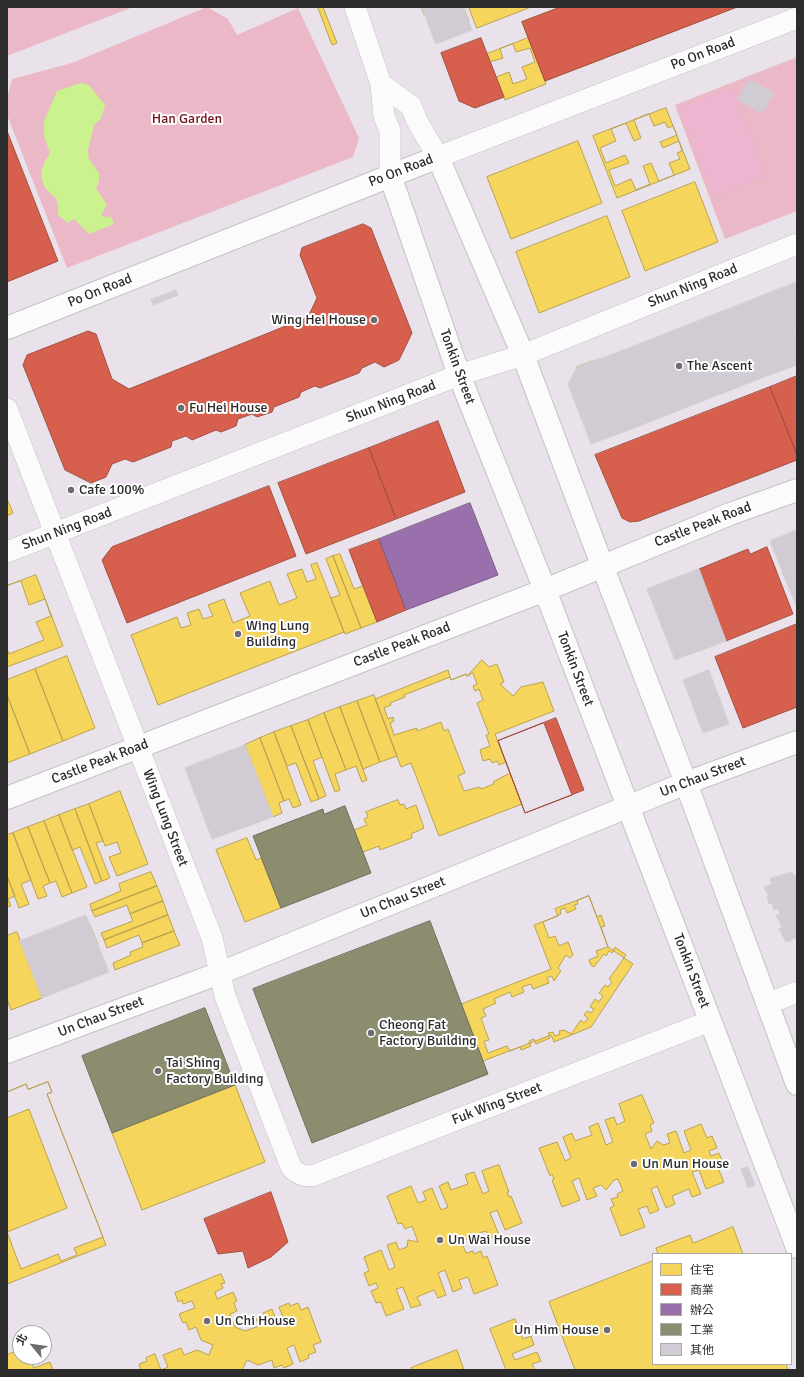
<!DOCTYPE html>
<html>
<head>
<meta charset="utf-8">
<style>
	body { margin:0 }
	#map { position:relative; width:804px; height:1377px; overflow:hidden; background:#e9e2eb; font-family:Signika,"Noto Sans TC",sans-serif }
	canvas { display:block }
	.frame { position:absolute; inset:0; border:8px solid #2c2c2c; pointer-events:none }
	.legend { position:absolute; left:652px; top:1253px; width:140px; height:112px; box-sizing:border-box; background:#fff; border:1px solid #ababab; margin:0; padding:5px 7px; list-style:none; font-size:12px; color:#2c2c2c }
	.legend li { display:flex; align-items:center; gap:8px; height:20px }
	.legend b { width:20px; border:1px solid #ababab }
	.north { position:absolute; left:12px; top:1325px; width:40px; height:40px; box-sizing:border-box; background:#fff; border:1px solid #ababab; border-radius:50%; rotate:299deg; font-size:11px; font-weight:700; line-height:16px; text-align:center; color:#2c2c2c }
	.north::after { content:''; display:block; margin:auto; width:14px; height:18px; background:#6e6c6f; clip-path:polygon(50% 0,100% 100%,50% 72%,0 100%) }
</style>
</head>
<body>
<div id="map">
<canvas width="804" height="1377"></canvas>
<div class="frame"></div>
<ul class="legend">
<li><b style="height:11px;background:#f6d55c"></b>住宅</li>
<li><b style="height:11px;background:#d6604d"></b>商業</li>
<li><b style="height:11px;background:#9970ab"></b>辦公</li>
<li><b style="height:11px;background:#8c8c6e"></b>工業</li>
<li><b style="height:11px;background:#d1ccd3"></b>其他</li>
</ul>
<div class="north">北</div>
</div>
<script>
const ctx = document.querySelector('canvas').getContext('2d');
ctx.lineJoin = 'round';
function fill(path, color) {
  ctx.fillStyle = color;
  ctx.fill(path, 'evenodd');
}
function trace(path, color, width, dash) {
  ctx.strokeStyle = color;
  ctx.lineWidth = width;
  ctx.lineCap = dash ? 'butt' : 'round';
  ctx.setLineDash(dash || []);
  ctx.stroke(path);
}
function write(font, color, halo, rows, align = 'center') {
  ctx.font = font + ' Signika,sans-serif';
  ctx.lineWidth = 4;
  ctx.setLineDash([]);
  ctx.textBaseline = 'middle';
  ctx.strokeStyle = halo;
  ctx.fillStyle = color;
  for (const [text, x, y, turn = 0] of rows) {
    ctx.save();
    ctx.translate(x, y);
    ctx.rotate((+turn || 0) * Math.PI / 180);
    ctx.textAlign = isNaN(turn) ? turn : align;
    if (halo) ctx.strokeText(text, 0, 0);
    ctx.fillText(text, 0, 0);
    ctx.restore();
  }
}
const green = new Path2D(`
	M7,7H133L7,56Z
	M207,7L228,19L237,35L298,8L359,138L353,157L67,268L7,115V99L12,79L72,63Z
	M797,57V211L725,239L675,105Z`);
const pitch = new Path2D(`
	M731,88L766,176L714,196L680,108Z`);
const water = new Path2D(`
	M81,83L89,85L105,105L101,119L94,125L88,150L89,159L99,173V181L96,188L107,205L101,215L107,218L111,216L114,224L89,234L74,219L68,223L58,215V207L56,198C39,187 37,169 50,154L44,135V121L57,91Z`);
const homes = new Path2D(`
	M323,7L337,43L332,45L318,8Z
	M422,7H463L469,21L448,29L440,8L424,14Z
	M469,7H531L477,28Z
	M561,7H737L545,81L522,22Z
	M618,7L622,16L638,10L640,16L650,12L652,17L659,14L664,27L640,36L643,43L618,53L616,49L604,54L605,58L581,67L578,61L549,72L543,59L550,57L547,47L539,49L534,36L592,14L590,10L597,7Z
	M677,7H729L730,9L706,19L703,12L679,21L674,8Z
	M528,38L546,84L505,100L487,54Z
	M513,44L516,52L530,48L535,62L522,67L527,79L513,84L509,72L496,77L490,62L503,58L500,49Z
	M666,108L690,169L617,198L593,136Z
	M649,114L654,126L665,122L668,128L673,126L677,135L660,142L663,148L679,141L682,151L677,153L680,159L669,163L674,175L659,181L651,163L643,166L650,184L636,190L631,179L615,186L609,170L629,163L625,155L606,163L600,148L616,141L611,129L626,123L634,141L641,138L634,120Z
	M578,141L602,203L511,239L487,177Z
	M695,182L718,242L645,271L622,211Z
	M607,216L630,277L539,313L516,252Z
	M358,232L359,236L367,233L373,249L354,256L357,264L365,261L367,267L374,264L380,279L363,285L365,291L382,285L388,301L379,304L381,309H384L387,317L402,324L400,330L406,332L402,342L382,334L379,340L399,348L395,356L388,354L386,360L373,355L361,360L360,357L354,359L358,368L342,374L335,357L330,360L336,377L320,383L317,374L310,376L305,362L297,365L301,378L298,383L286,387L290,396L275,401L268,384L262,386L270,406L255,412L252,403L248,405L245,395L238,399L228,374L235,372L232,363L235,362L232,352L248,347L254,365L259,363L253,345L268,339L272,352L286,346L282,337L298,332L304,349L310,347L304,328L320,323L323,333L330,331L331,336L346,331L349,333L356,317L352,315L350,308L329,316L323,301L331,298L330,295L338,292L336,286L348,281L347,278L330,283L327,277L335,273L333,265L311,273L305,258L314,254L312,249Z
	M776,313L782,329L793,325L797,335V343L752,360L745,343L755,340L749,323Z
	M690,339L692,346L710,339L712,345L728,340L734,356L723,360L725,366L710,372L707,367L701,369L705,378L700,379L698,391L680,398L674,386L669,388L666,382L655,387L657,393L642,399L639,393L628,397L622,380L637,375L635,368L669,355L666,348Z
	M82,340L84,345L92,341L97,357L78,364L80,373L90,370L94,375L92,379L77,385V388L89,383L93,391L109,385L115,401L95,408L97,415L96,419L112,426L113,423L126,418L123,411L130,409L127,399L143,394L149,411L155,409L148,390L165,385L167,392L180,389L176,377L192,372L197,388L204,386L197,367L212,362L214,369L218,368L221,376L228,374L238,399L232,401L235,410L232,411L235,420L220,425L213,406L206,409L212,426L197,432L194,424L181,428L174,427L170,415L163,417L168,432L162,434L166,444L150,450L144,434L138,436L144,452L128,458L125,450L118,452L120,455L110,458L101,474L95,471L92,477L82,473L92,453L87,449L76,471L68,467L71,460L65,457L72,442L68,433L72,431L70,426L59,430L53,414L71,407L69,401L51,408L46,394L56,390L53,383L61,381L57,372L34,381L28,367L36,364L34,358Z
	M593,361L599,376L607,373L618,402L610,405L616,420L601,426L594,408L581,412L573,390L584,386L577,367Z
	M760,402L780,456L751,468L742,446L736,448L744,470L710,483L704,467L694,471L700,487L667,500L658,478L652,481L660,502L630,514L609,461L639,449L648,471L655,469L650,458L684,445L686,450L696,446L694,441L728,428L732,439L739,437L730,414Z
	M7,499L13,513L7,516Z
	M180,521L185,536L217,524L219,530L226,527L230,536L198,549L200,555L223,545L226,555L222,556L225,564L203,571L207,584L200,587L202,593L195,596L187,575L184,576L182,570L175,573L177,579L173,580L180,602L173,605L170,598L162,601L157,589L134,598L131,589L127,591L124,583L147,574L145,567L110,579L107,572L118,568L116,562L148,550L143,535L157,529L165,550L171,547L163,527Z
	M455,522L459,532L476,525L482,542L465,549L467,554L484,547L490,562L473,569L477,579L464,585L460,575L451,578L455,588L441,593L437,583L420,590L414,574L431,568L429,563L412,570L406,552L423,546L419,536L433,531L436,541L445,538L441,527Z
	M797,549V584L789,587L783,573L789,570L784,554Z
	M384,553L396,582L375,588L373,583L363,587L356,569L362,567L358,558L368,554L370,558Z
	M340,554L354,589L363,586L377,622L361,628L333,556Z
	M333,556L361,628L345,634L331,598L340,595L326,559Z
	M771,557L776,570L760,576L763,584L758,585L761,592L759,596L740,604L736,602L734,595L729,597L726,589L709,596L704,582L721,576L720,570L751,558L753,563Z
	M317,563L344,632L158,705L131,635L177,617L181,628L191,625L187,613L199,609L203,619L213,616L208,605L224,599L233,623L250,616L240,593L270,581L279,605L297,598L287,574L302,569L307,582L316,579L311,565Z
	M36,575L63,646L7,667V586Z
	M21,581L29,605L45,599L51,616L36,622L44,640L9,654L7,649V586Z
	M691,585L698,605L703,603L712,624L706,626L714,645L699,651L694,639L675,646L669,631L684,625L682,620L667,626L661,610L680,604L675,591Z
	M775,645L782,650L784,655L797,650V671L784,675L796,707L787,711L784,703L777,706L767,682L739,693L736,686L728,689L724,678L760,664L758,659L759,651Z
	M67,656L95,728L63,741L35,669Z
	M482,660L489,667L497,664L504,682L500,684L513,696L521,687L543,682L554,711L495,734L522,804L439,836L411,763L401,767L375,699L448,670L451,680L466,674L467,676Z
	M35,669L63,741L30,754L7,695V680Z
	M473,673L477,684L473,686L475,691L479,689L483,700L477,703L489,734L486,735L490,746L480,750L483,761L490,759L492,763L497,761L499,765L506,762L510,773L493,782L494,784L481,789L480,787L464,791L458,776L465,773L448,729L444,731L441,722L417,731V728L394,735L390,723L394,721L393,717L388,719L384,708L391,705L390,703L405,697L404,695L450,677L451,680L466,674L467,676Z
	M7,695L30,754L7,763Z
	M374,695L397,756L380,762L357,701Z
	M357,701L380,762L363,769L340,707Z
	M340,707L367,780L362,782L356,766L346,770L324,713Z
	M324,713L346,770L335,774L340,790L335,792L308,720Z
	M308,720L322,757L313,761L326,796L319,799L291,726Z
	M291,726L319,799L311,802L296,763L287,766L274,732Z
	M274,732L301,805L293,808L289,799L284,801L260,738Z
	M260,738L284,801L279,803L282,813L273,817L245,745Z
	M232,755L258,822L242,828L236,813L216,820L210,805L220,801L217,793L207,797L201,781L221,774L216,761Z
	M120,791L148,864L117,876L109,857L121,853L117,842L105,846L89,804Z
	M398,800L400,805L404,804L406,809L416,805L424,828L411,834L412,838L380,850L379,846L363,852L354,830L367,825L364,819L368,817L366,812Z
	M89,804L103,841L96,843L110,878L102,881L75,809Z
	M75,809L102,881L95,884L80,847L72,850L59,815Z
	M59,815L87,887L72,893L44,821Z
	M44,821L72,893L62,897L56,881L50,883L28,827Z
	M28,827L50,883L43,886L47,896L38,899L13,833Z
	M13,833L31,880L21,884L29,904L19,908L7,876V835Z
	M247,838L256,860L261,858L281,908L245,922L216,850Z
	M151,872L157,886L92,911L90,904L121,891L119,884Z
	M7,876L15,896L8,899L11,906L7,907Z
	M157,886L163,901L130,914L127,905L95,917L92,911Z
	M589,896L608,947L633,964L591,1027L554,1042L551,1035L483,1061L461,1004L551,969L534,925L558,916L555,909Z
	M589,896L597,917L601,915L605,926L601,927L608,947L596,951L598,956L589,960L591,965L594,967L604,954L606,956L609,951L612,953L615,947L626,955L609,979L612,982L608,987L605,985L599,993L603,996L599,1002L595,999L590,1007L594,1009L591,1013L587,1011L584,1015L588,1018L584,1023L581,1020L571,1034L564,1030L559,1031L560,1034L555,1036L553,1032L548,1033L550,1038L536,1044L534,1039L529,1041L531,1046L521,1050L520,1047L510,1051L507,1046L488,1053L484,1041L489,1040L481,1018L486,1016L483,1009L496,1003L494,999L510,992L512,997L524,992L522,987L531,984L533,989L549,983L547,978L552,976L554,981L561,971L558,968L566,955L570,958L573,955L568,942L559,946L555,936L549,938L543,922L561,914L560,910L565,908L567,913L576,909L574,905L578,904L577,901Z
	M163,901L168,915L104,940L101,933L133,921L130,914Z
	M168,915L174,931L142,943L139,935L107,948L104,940Z
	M91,927L98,944L81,950L87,967L54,980L47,963L31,970L25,953Z
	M174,931L180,945L115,970L113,963L131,955L130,952L143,947L142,943Z
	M17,932L42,998L11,1010L7,999V936Z
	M48,1082L52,1092L47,1094L103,1237L74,1248L77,1255L61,1261L58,1254L21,1269L7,1232L67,1208L29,1109L7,1118V1092L26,1084L28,1089Z
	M48,1082L52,1092L47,1094L106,1245L7,1284V1092L26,1084L28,1089Z
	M235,1085L265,1162L142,1210L112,1133Z
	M642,1095L654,1123L650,1125L652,1131L645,1134L651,1149L657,1141L663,1145L670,1143L667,1134L676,1131L684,1153L691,1150L684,1131L701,1124L707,1138L712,1136L717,1148L709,1151L711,1156L719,1153L724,1166L718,1168L724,1182L706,1189L699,1170L692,1172L701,1194L692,1197L689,1189L672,1196L675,1204L666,1208L657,1186L651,1189L659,1210L650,1214L647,1206L638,1209L645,1227L621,1236L610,1208L614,1206L611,1199L618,1197L617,1194L623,1191L618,1179L614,1180L606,1190L601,1185L593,1188L597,1196L587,1200L579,1178L572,1181L580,1200L562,1207L552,1180L554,1179L552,1174L550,1176L539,1148L557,1142L565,1161L571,1158L563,1137L572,1133L575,1141L592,1135L589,1127L598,1123L606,1145L613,1142L605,1120L614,1117L617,1125L625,1121L619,1104Z
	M499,1165L509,1192H507L509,1197L511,1196L522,1223L505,1230L497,1210L490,1213L499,1235L489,1238L486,1231L479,1233L478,1240L466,1239L461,1241L466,1253L473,1251L474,1254L481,1251L483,1258L487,1256L498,1285L474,1294L468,1277L459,1280L462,1288L453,1292L445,1270L438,1273L446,1295L438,1298L434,1290L417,1297L421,1305L411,1308L403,1287L396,1289L404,1309L386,1316L381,1302L376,1303L371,1291L378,1288L376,1283L369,1286L364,1273L369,1271L364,1257L381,1250L389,1270L395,1267L387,1245L396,1242L399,1250L407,1247L408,1240L418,1242L412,1226L405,1229L402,1223L398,1224L387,1196L411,1186L418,1203L426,1200L423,1192L432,1188L441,1210L448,1207L439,1186L448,1182L451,1190L468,1184L465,1175L474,1172L483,1194L489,1191L482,1171Z
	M733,1227L743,1254H658L656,1248L690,1235L693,1243Z
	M653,1261V1364H786L788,1370H575L549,1302Z
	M221,1274L225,1283L221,1284L223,1288L215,1292L217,1299L233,1292L237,1301L234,1303L237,1311L230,1314L235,1327L245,1331L259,1326L256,1319L264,1316L263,1313L272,1309L278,1325L285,1323L279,1307L289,1303L290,1306L298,1303L301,1310L308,1307L321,1342L313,1345L316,1352L308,1355L309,1358L300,1362L294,1345L287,1348L293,1364L284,1368L282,1365L274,1368L272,1360L258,1365L247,1360L242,1370H161L168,1367L163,1355L181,1348L184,1355L197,1350L209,1355L213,1345L201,1340L196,1327L189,1330L186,1322L183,1323L179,1314L195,1308L192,1301L183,1304L182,1300L178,1302L175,1293Z
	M515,1319L523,1339L531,1336L534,1345L512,1354L515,1360L537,1352L541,1361L532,1364L535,1370H506L490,1329Z
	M20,1350V1357H39L31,1361L34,1368L50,1362L53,1370H7V1355Z
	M457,1350L464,1370H412L411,1368Z
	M155,1354L161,1370H141L139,1364L147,1361L146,1358Z`);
const shops = new Path2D(`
	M561,7H737L545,81L522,22Z
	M481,38L504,97L475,108L459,101L441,53Z
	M7,131L58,261L7,282Z
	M363,224L371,228L412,333L399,360L384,367L375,362L362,368L359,373L320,388L315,386L301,392L299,397L274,407L272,412L257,417L252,414L238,419L236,426L221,432L216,430L192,440L186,436L172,441L171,447L133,462L125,459L112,464L106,477L91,483L65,470L23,365L27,355L88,331L96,334L112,379L129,389L308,317L317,298L300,255L302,248Z
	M797,376V455L770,387Z
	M770,387L797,455V460L639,521L630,522L622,518L595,455Z
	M438,421L465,492L396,519L369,448Z
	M369,448L396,519L306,554L278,483Z
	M269,486L296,556L127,623L102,560L112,547Z
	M379,539L406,610L377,622L349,550Z
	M767,547L793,614L726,641L699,569L748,549L750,554Z
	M797,624V707L743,728L715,657Z
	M556,718L584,790L525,813L498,741Z
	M544,723L572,795L525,813L498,741Z
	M271,1192L288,1242L271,1257L248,1268L243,1251L218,1254L204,1219Z`);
const offices = new Path2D(`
	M470,503L498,575L406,610L379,539Z`);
const industry = new Path2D(`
	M345,806L371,873L281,908L253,836L323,809L324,814Z
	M430,921L488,1074L312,1143L253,989Z
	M205,1008L235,1085L112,1133L82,1056Z`);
const building = new Path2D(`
	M422,7H463L472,30L436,44Z
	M749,80L774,93L762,113L738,100Z
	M797,282V335L779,289Z
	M779,289L797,335V365L759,379L731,308Z
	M176,290L178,295L153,305L151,300Z
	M731,308L759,379L629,430L601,359Z
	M601,358L629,430L591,444L568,384L577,367Z
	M797,530V608L770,541Z
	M699,569L726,641L675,660L647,589Z
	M709,670L729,724L703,733L683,680Z
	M245,745L273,817L212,839L185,768Z
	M792,872L794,876L797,875V940L796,938L786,942L779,929L782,927L776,915L780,914L778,909L774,910L772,903L769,904L767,897L770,896L768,895L764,887L772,884L770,879Z
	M86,915L109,972L42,998L20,941Z
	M748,1167L755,1185L748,1188L741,1169Z`);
const street = new Path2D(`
	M355,7L381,84L384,116L390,131V175
	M381,84L411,106L417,121L438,157L797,18
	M7,409L212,938L225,996L291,1167C297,1174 303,1176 312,1176L710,1021
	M7,552L459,375L523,355L797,244
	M767,1004L797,992`);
const secondary = new Path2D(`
	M390,175L459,375L545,590L797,1247
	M7,328L438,157L523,355L602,565L686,783L797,1084
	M7,798L545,590L730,514L797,490
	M7,1052L220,973L686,783L797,742`);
const markers = [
	[374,320,4,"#6e6c6f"],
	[679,366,4,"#6e6c6f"],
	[181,408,4,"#6e6c6f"],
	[71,490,4,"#6e6c6f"],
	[238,634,4,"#6e6c6f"],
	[371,1033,4,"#6e6c6f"],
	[158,1071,4,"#6e6c6f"],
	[634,1164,4,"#6e6c6f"],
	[440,1240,4,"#6e6c6f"],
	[207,1321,4,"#6e6c6f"],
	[607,1330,4,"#6e6c6f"]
];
const streetNames = [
	["Po On Road",703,54,-21],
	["Po On Road",401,171,-21],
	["Shun Ning Road",693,286,-22],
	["Po On Road",100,291,-22],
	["Tonkin Street",457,367,70],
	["Shun Ning Road",391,402,-21],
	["Castle Peak Road",703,525,-21],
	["Shun Ning Road",67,529,-21],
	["Castle Peak Road",402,645,-21],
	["Tonkin Street",575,669,69],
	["Castle Peak Road",100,762,-21],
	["Un Chau Street",703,777,-21],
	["Wing Lung Street",165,818,69],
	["Un Chau Street",403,898,-22],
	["Tonkin Street",691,971,69],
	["Un Chau Street",101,1017,-21],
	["Fuk Wing Street",497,1104,-21]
];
const parkNames = [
	["Han Garden",187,119]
];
const poiNames = [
	["Wing Hei House",366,320,"right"],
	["The Ascent",687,366],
	["Fu Hei House",189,408],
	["Cafe 100%",79,490],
	["Wing Lung",246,626],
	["Building",246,642],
	["Cheong Fat",379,1025],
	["Factory Building",379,1041],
	["Tai Shing",166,1063],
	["Factory Building",166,1079],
	["Un Mun House",642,1164],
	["Un Wai House",448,1240],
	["Un Chi House",215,1321],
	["Un Him House",599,1330,"right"]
];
fill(green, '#eab8c6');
fill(pitch, '#eeb5d1');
fill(water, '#ccf28f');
fill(homes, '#f6d55c');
trace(homes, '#b9a24e', 1);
fill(shops, '#d6604d');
trace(shops, '#a35043', 1);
fill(offices, '#9970ab');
trace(offices, '#785c85', 1);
fill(industry, '#8c8c6e');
trace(industry, '#6f6f5a', 1);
fill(building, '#d1ccd3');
trace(building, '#d4ced6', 1);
trace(street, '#c4c3c4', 22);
trace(secondary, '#c4c3c4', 24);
trace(street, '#fcfbfc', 21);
trace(secondary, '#fcfbfc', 22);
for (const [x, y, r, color] of markers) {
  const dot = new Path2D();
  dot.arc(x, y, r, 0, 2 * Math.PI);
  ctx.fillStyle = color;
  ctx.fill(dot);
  trace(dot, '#fff', 1.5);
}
write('14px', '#2c2c2c', '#fff', streetNames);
write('14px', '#72141b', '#fff', parkNames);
write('14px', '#2c2c2c', '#fff', poiNames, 'left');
</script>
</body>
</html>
